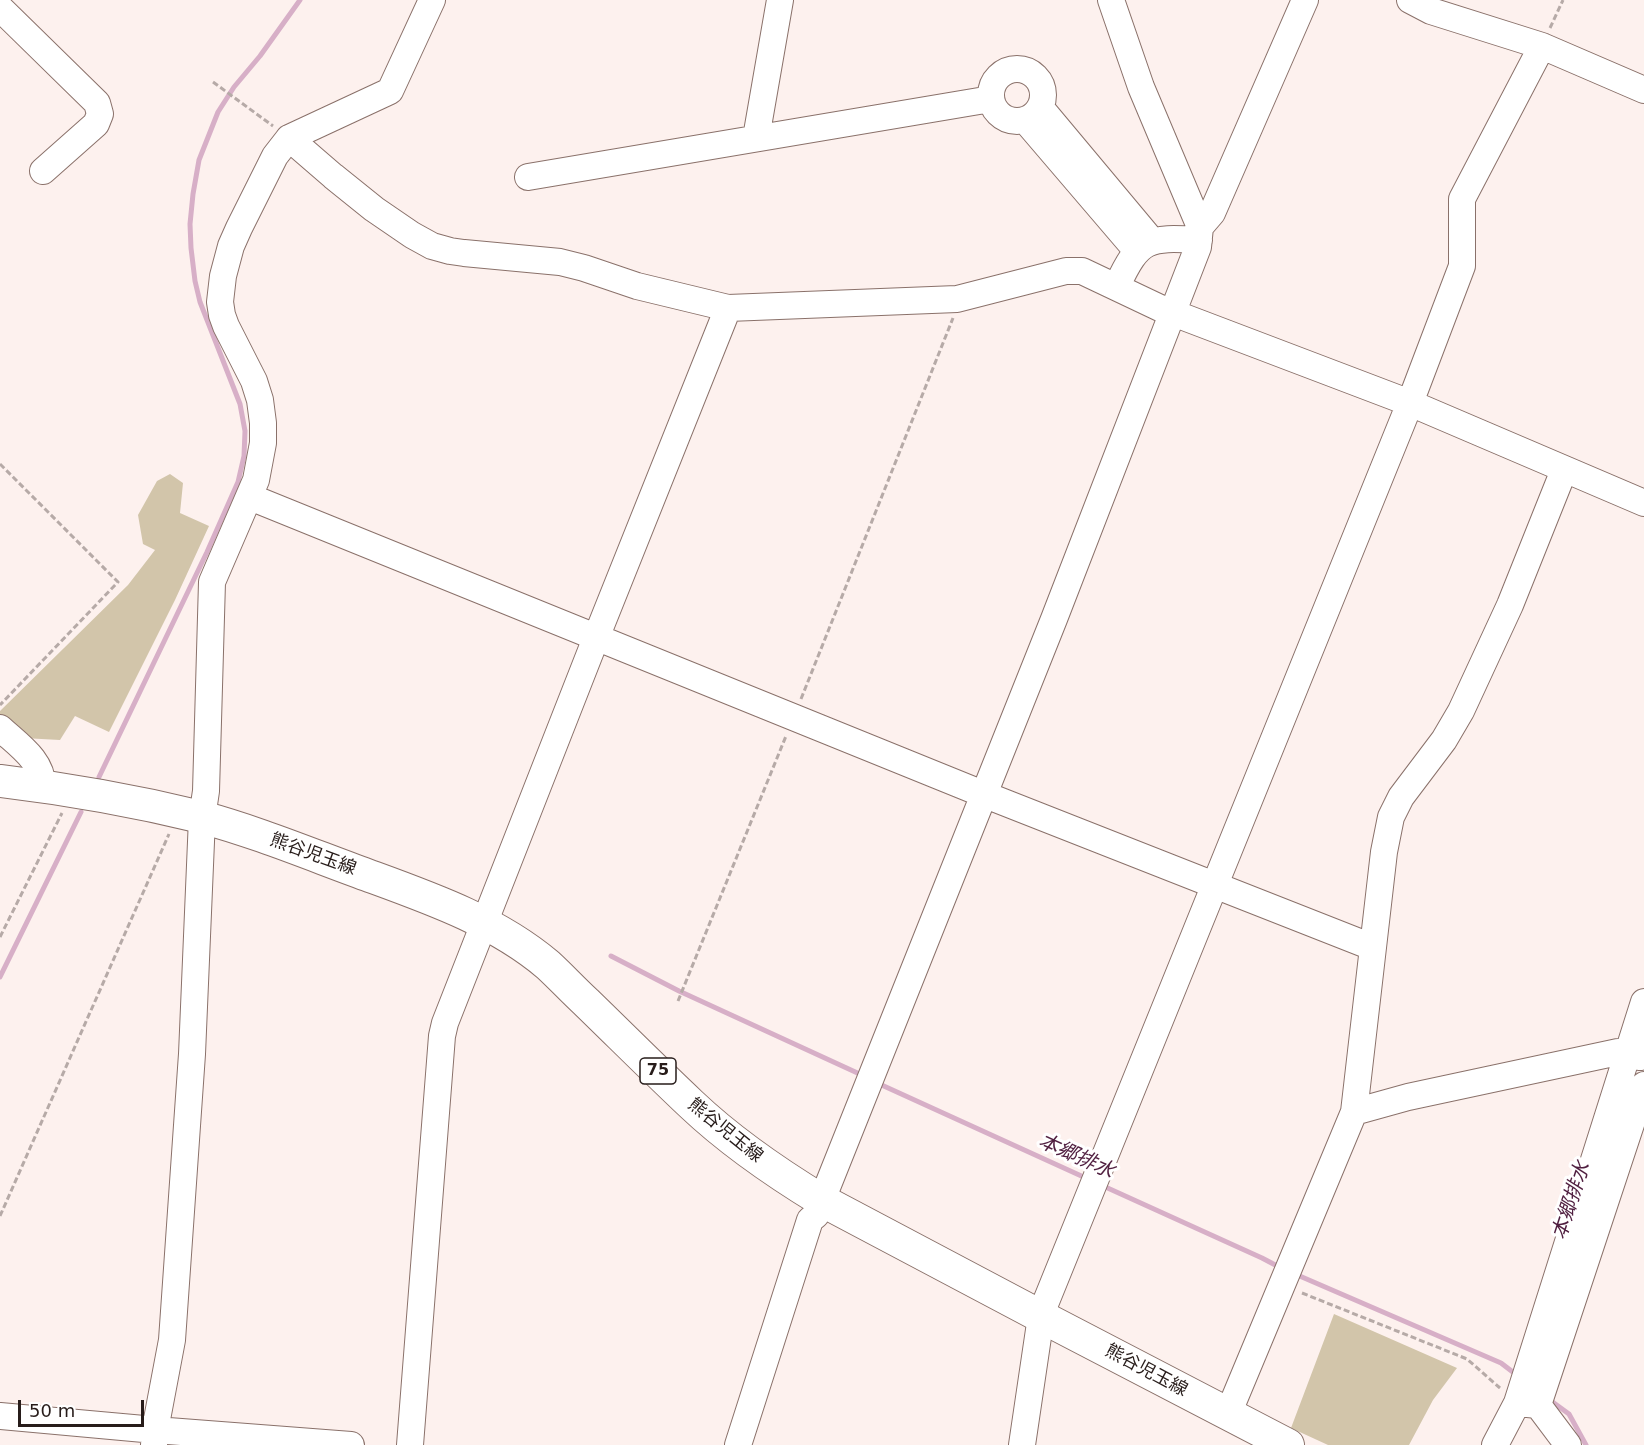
<!DOCTYPE html>
<html>
<head>
<meta charset="utf-8">
<style>
	body { margin:0 }
	#map { position:relative; width:1644px; height:1445px; overflow:hidden; background:#fdf1ee; font-family:"DejaVu Sans",sans-serif }
	canvas { display:block }
	.scale { position:absolute; left:18px; top:1400px; width:126px; height:27px; box-sizing:border-box; border:3px solid #271c1a; border-top:0; padding-left:8px; font-size:18px; line-height:21px; white-space:nowrap; color:#271c1a; -webkit-text-stroke:4px #fff; paint-order:stroke }
</style>
</head>
<body>
<div id="map">
<canvas width="1644" height="1445"></canvas>
<div class="scale">50 m</div>
</div>
<script>
const ctx = document.querySelector('canvas').getContext('2d');
ctx.lineJoin = 'round';
function fill(path, color) {
  ctx.fillStyle = color;
  ctx.fill(path, 'evenodd');
}
function trace(path, color, width, dash) {
  ctx.strokeStyle = color;
  ctx.lineWidth = width;
  ctx.lineCap = dash ? 'butt' : 'round';
  ctx.setLineDash(dash || []);
  ctx.stroke(path);
}
function write(font, color, halo, rows, align = 'center') {
  ctx.font = font + ' "DejaVu Sans","Noto Sans JP",sans-serif';
  ctx.lineWidth = 6;
  ctx.setLineDash([]);
  ctx.textBaseline = 'middle';
  ctx.strokeStyle = halo;
  ctx.fillStyle = color;
  for (const [text, x, y, turn = 0] of rows) {
    ctx.save();
    ctx.translate(x, y);
    ctx.rotate((+turn || 0) * Math.PI / 180);
    ctx.textAlign = isNaN(turn) ? turn : align;
    if (halo) ctx.strokeText(text, 0, 0);
    ctx.fillText(text, 0, 0);
    ctx.restore();
  }
}
const green = new Path2D(`
	M170,474L183,483L180,513L209,526L175,600L109,732L75,716L60,740L23,738L0,715V711L128,585L155,550L143,544L138,515L157,481Z
	M1334,1314L1457,1368L1433,1400L1409,1445H1328L1291,1428Z`);
const stream = new Path2D(`
	M99,777L207,552L238,482L244,456L245,431L240,404L200,302L195,281L191,248L190,224L193,194L199,160L218,112L234,87L260,56L300,0
	M611,956L679,991L864,1076
	M0,977L81,812
	M875,1082L1088,1179
	M1101,1185L1262,1258L1281,1268
	M1295,1274L1501,1363L1518,1376
	M1547,1398L1569,1414L1586,1445`);
const path = new Path2D(`
	M1550,28L1563,0
	M213,82L273,126
	M0,464L118,582L0,705
	M801,699L953,318
	M0,937L62,813
	M678,1001L786,736
	M0,1216L169,834
	M1302,1293L1467,1359L1500,1388`);
const minor = new Path2D(`
	M1410,0L1431,11L1542,46L1644,90
	M0,8L97,103L100,114L96,124L43,171
	M991 95a26 26 0 1 1 52 0a26 26 0 1 1-52 0Z
	M1040,107L1152,241
	M1025,120L1137,251
	M289,138L333,176L374,209L412,235L432,246L450,251L464,253L560,262L584,268L637,286L728,308L957,299L1066,271H1082L1160,308L1410,403L1644,503
	M756,138L780,0
	M528,177L991,99
	M1200,227L1212,213L1305,0
	M1117,286C1139,238 1148,237 1199,240
	M250,497L983,794L1372,947
	M0,728C17,744 44,761 42,787
	M1354,1112L1408,1097L1618,1052L1640,1057
	M1517,1403L1644,1002
	M1538,1405L1644,1085
	M1228,1414L1354,1112L1384,852L1391,817L1401,797L1444,740L1461,711L1510,605L1564,470
	M0,1416L155,1430L351,1445
	M154,1445L155,1430L172,1340L192,1054L202,818L206,791L212,582L256,480L263,443V423L260,400L254,381L226,326L222,315L220,302L223,276L231,246L239,228L275,156L289,138L390,91L432,0
	M410,1445L442,1036L445,1023L596,638L728,308
	M738,1445L810,1220L816,1215L1054,619L1198,247L1200,227L1141,87L1111,0
	M1022,1445L1039,1330L1045,1304L1410,403L1462,266V199L1542,46
	M1495,1445L1517,1403L1538,1405L1568,1445`);
const major = new Path2D(`
	M0,781C67,789 135,801 201,817C257,832 312,855 367,875C430,898 496,921 548,965C561,977 573,990 586,1002C621,1036 656,1071 691,1104C730,1141 775,1172 821,1200L1042,1317L1288,1445`);
const shields = [
	[658,1071,36]
];
const shieldNames = [
	["75",658,1071]
];
const streetNames = [
	["熊谷児玉線",313,855,20],
	["熊谷児玉線",725,1131,39],
	["熊谷児玉線",1146,1371,28]
];
const waterNames = [
	["本郷排水",1076,1157,24],
	["本郷排水",1572,1201,-72]
];
fill(green, '#d2c5aa');
trace(stream, '#d7afc7', 5);
trace(minor, '#8a716a', 28);
trace(major, '#8a716a', 34);
trace(path, '#b6aaa7', 3, [6, 3]);
trace(minor, '#fff', 26);
trace(major, '#fff', 32);
for (const [x, y, w] of shields) {
  const box = new Path2D();
  box.roundRect(x - w / 2, y - 13, w, 26, 4.5);
  ctx.fillStyle = '#fff';
  ctx.fill(box);
  trace(box, '#271c1a', 1.5);
}
write('bold 16px', '#271c1a', null, shieldNames);
write('18px', '#271c1a', '#fff', streetNames);
write('italic 20px', '#501f40', '#fff', waterNames);
</script>
</body>
</html>
